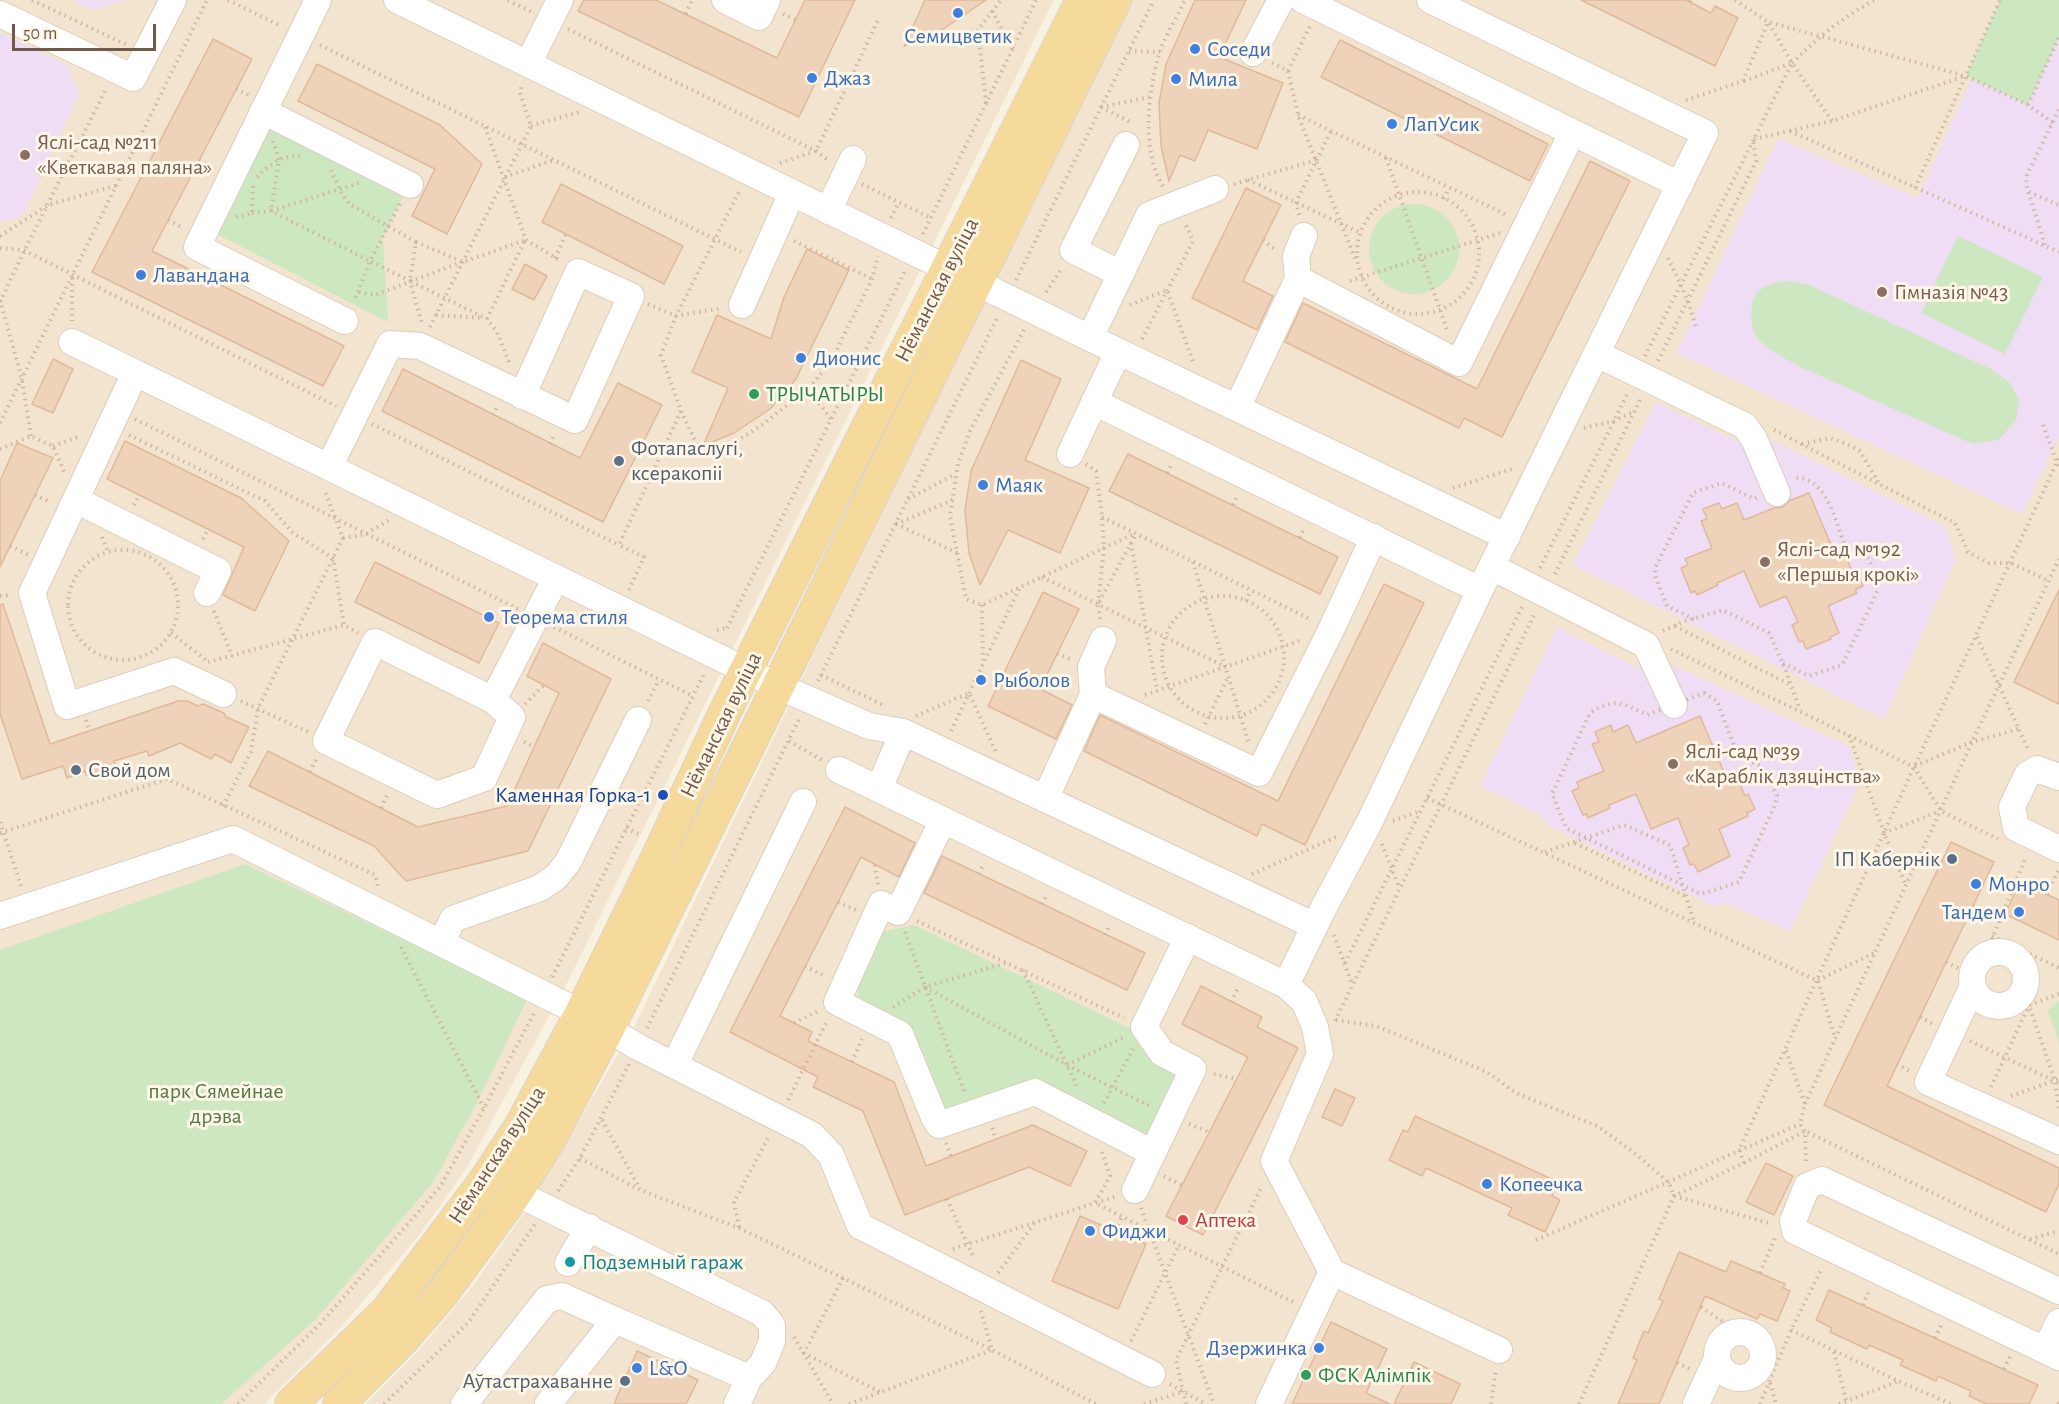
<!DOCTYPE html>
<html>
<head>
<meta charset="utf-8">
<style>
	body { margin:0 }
	#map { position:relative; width:2059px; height:1404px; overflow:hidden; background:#faf2e0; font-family:"Alegreya Sans",sans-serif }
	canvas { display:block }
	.scale { position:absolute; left:12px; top:24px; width:144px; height:27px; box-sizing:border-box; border:3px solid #705949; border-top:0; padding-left:8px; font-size:18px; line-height:21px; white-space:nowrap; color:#705949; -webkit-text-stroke:4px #fef6e6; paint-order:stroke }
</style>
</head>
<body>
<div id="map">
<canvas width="2059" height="1404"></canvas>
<div class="scale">50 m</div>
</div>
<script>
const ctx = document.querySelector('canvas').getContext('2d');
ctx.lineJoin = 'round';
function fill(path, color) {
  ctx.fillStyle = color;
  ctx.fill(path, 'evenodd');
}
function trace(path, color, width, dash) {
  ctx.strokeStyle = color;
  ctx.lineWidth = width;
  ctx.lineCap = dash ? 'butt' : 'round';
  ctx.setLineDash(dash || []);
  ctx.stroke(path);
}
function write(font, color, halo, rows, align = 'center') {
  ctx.font = font + ' "Alegreya Sans",sans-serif';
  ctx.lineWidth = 6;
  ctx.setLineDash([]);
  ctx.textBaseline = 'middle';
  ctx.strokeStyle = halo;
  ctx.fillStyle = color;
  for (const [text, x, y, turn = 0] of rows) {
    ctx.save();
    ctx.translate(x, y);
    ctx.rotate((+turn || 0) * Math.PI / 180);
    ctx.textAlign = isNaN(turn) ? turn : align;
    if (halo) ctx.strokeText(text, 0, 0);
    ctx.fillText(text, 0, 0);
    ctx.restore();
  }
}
const residential = new Path2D(`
	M0,0H1054L564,989L466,1169L420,1234L349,1318L307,1362L264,1404H0Z
	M1131,0H2059V1404H366L420,1349L472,1287L529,1206L635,1025L992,284Z`);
const education = new Path2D(`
	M73,0H127L93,10Z
	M2007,0H2059V436L2022,514L1677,353L1778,139L1918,198Z
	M0,33L67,65L79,94L23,216L0,222Z
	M1656,402L1741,443L1764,436L1944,526L1956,559L1884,719L1573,565Z
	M1557,627L1642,670L1664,661L1850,747L1860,782L1790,931L1725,903L1713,906L1548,825L1543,816L1480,786Z`);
const green = new Path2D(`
	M2000,0H2059V37L2028,105L1966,76Z
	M265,120L406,190L383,238L388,322L211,231Z
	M1369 249a45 45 0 1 1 90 0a45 45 0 1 1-90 0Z
	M1958,236L2043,277L2005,354L1921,313Z
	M1786,281L1807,284L1831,295L1993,370L2011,384L2019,401L2016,421L1998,440L1973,444C1930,425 1886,406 1843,386C1818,375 1787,362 1765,346C1752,335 1750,321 1752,305C1755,287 1770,284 1786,281Z
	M245,864L527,999L484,1089L434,1181L316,1319L221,1404H0V950Z
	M914,925L1140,1033L1183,1075L1150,1146L1036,1087L944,1118L858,996V983L877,933Z
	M2059,1000V1044L2048,1011Z`);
const building = new Path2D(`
	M584,0H656L777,58L805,0H855L799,117L578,11Z
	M925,0H986L936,34L904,46Z
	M1195,0H1246L1219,57L1283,83L1257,149L1208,130L1195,161L1180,155L1169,181L1161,146L1159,103L1166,64Z
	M1581,0H1686L1711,13L1715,6L1738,18L1715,66Z
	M213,39L252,59L152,251L344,346L323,386L92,272Z
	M1340,40L1548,144L1530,181L1321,77Z
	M317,64L440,125L482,164L447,234L412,216L435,169L298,101Z
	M1590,161L1630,181L1502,437L1464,418L1459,428L1285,342L1303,303L1477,389Z
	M561,184L683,246L664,284L542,222Z
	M1246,188L1281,205L1243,281L1273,296L1257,330L1192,298Z
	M807,249L849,270L796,379L770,409L734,433L703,446L728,388L692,372L717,315L771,339L784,297Z
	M525,264L547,276L534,300L512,289Z
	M53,359L73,369L53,413L32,404Z
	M1021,360L1061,379L1025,460L1089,488L1060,553L1008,530L980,585L969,553L965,510L971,471Z
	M403,369L580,458L618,383L662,405L603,522L382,411Z
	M125,441L241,498L289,541L255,611L223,595L244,547L107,479Z
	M17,443L53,458L0,567V481Z
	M1128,454L1338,557L1320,594L1109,491Z
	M1809,493L1836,556L1844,552L1853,573L1857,571L1863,586L1855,590L1857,593L1828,606L1839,633L1830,637L1831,639L1806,649L1803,641L1799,642L1792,625L1798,622L1786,596L1760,607L1744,571L1717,583L1718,585L1697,595L1695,591L1691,593L1681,568L1688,565L1685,559L1712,548L1701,521L1707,519L1703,509L1719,503L1722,509L1737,503L1744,520L1774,508L1783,507L1789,501Z
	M375,562L499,623L479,663L355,602Z
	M1384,584L1424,603L1305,845L1262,824L1257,836L1084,751L1100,715L1278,801Z
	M2059,590V704L2014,682Z
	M1043,592L1079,609L1040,689L1072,705L1056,739L988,706Z
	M3,604L50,744L178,701H187L198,706L203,704L224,713L226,717L249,727L231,763L215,754L211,759L180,743L149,756L147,751L114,761L116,767L86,775L85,771L67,778L63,766L22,779L0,714V605Z
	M543,643L611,679L528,851L406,881L374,846L249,786L268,751L418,827L507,806L559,693L527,676Z
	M1700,716L1727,779L1736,775L1745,796L1748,794L1755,809L1747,813L1748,816L1719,829L1730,856L1698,872L1694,864L1690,865L1683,848L1689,845L1678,818L1651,829L1636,794L1609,805L1610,808L1588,818L1587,814L1583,815L1572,791L1579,788L1577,782L1604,771L1592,744L1599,742L1595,732L1611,725L1613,732L1628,725L1636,743Z
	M845,807L915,843L899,877L861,857L780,1016L812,1032L808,1041L894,1082L926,1166L1033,1125L1087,1151L1070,1186L1029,1167L905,1215L863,1111L813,1087L818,1077L730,1032Z
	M1951,842L1994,862L1887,1086L2059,1168V1184L2046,1212L1824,1105Z
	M942,856L1145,953L1127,990L924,893Z
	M2020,882L2059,900V940L2005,914Z
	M1201,986L1262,1017L1257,1027L1298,1048L1203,1235L1166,1216L1248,1057L1182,1024Z
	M1335,1089L1355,1098L1342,1126L1322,1117Z
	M1415,1116L1558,1182L1552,1196L1560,1200L1545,1232L1508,1215L1512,1208L1426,1168L1422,1176L1389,1160L1403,1130L1408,1132Z
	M1766,1163L1793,1176L1774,1215L1746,1202Z
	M1080,1216L1146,1244L1118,1309L1052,1281Z
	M1679,1252L1726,1272L1731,1261L1785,1284L1783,1288L1790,1291L1777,1321L1760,1314L1757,1319L1705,1296L1659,1404H1618L1637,1360L1633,1358L1644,1331L1648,1333L1663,1301L1659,1299Z
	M1829,1290L2038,1385L2029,1404H1986L1969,1396L1971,1391L1938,1376L1936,1381L1900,1365L1903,1360L1869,1345L1867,1349L1830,1332L1832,1328L1816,1320Z
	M1331,1322L1387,1349L1366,1393L1390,1404H1292Z
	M637,1351L698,1380L686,1404H614Z
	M1414,1362L1460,1384L1451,1404H1394Z`);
const path = new Path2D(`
	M32,0L127,45
	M228,0L281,26
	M508,0L532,12
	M1735,0L1768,22L1966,76L2028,105L2053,123
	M1690,2L1691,0
	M992,11L1013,49
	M686,14L692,0
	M783,14L796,20
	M568,29L816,151L829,161
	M320,45L741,252
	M1129,51L1160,52
	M1272,63L1288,71L1298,115L1356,261
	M1792,63C1817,38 1844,16 1875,0
	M1288,71L1310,26
	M1744,81L1792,63L1832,121
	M236,89L249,95
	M986,103L978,30L1001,0
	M2028,105L2059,37
	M1101,107L1132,123
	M1101,107L1150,97
	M1298,115L1509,216
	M531,126L579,112
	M485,127L526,240L561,261
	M1790,131L2059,252
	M1754,139L1832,121L1965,76
	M273,141L279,160L271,211L359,183
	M1386,158L1448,332
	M199,160L214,168
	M780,163L816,151L879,18
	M331,170L340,190L349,204L416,242L410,281L487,319L497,332L510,365
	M257,177C269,165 285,152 303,157
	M505,177L554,160
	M1248,180L1361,233
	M862,184L931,218
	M1234,184L1316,160
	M1163,186C1141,151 1148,93 1159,54C1165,36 1177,17 1185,0
	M1915,188L2000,0
	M2029,192L2059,205
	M1357 253a61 61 0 1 1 122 0a61 61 0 1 1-122 0Z
	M1444,199L1449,188
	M400,204L370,261L410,281L422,324
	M252,213L271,211L370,261L354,301
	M1299,215L1296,202L1331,131
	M236,217L252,213L253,186
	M891,218L899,202
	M168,220L183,228
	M923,234L1036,0
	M0,236L48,205L118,185
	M1263,240L1277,251
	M794,241L872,279
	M416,242L463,262L526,240
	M2045,245L2026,184L2027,175L2059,109
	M0,248L23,250L336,406
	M555,258L566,234
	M1668,258L1688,301L1697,330
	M72,278V321
	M1016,280L1154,0
	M1350,281L1500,233
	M359,292L375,295L462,262
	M1046,292L1062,268
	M0,300L22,379L31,436
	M0,302C34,229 71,159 107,87
	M648,304L676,316L722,308
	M1130,305L1167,290L1194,364
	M436,315L484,318
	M487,319L525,240
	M430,327L531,126L520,93L522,84
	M1024,330L970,431L958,464L950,516L966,599L982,605L1136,533
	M1142,339L1193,241L1185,223
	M1645,356L1792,63L1768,22L1743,81L1686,100
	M1658,361L1756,161L1753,140
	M830,363L862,356
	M808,389L831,419
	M681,411L701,453L730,445L762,425L808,389L830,363L872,279L878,256
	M493,415L498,405
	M135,419L518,609
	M0,423L207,0
	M372,424L619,545
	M2043,425L2059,468
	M1584,428L1614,421L1633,412
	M1774,430L1955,523L1968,552L1989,563H2011L2049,581
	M129,435L265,501L293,533L333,558L344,625
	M550,444L555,433
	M1802,444L1830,438L1847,444L1860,451L1880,485
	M53,446L81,436
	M0,449L31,436L53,446L65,474
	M1086,464L1096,471L1102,517L1104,548L1098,604
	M1167,473L1172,463
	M1453,488L1515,468
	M35,495L50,502
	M908,499L956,474
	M134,505L139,495
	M1233,505L1238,495
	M1102,517L1312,620
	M896,524L957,553
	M896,524L953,500
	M102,537L108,552
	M343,538L366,534L389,520
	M1300,538L1304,528
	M203,539L208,529
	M1131,543L1157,691
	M10,546L29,555
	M68 605a55 55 0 1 1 110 0a55 55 0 1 1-110 0Z
	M1193,562L1249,744
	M1540,568L1628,393
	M1555,574L1641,398
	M1042,577L1226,667
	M629,590L644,557L619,545L681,411L661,355L676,316L740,190
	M0,596L11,595
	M1162 657a61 61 0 1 1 122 0a61 61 0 1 1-122 0Z
	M1246,601L1251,590
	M982,605L983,661
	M214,611L232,656
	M1100,619L1098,604L1136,534
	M1694,619L1667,606L1656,578L1655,568L1693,493L1722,483L1754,499L1757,497
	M1675,626L1791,685
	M554,627L693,696
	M727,628L906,269
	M717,630L727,628
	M1663,631L1685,621L1723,610L1769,633L1786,671L1800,710
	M171,633L206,660
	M1977,637L2028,749
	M1671,649L1914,767L1941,811L1998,839
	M1057,654L1073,660
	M208,662L344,625L358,633
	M1783,663L1809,676L1842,665L1878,590C1871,564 1872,551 1844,543C1834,518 1826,475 1793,478
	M821,675L883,705
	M818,681L998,316
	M1704,693L1717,701L1738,756L1761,766L1777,795L1775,805L1739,882L1701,894L1566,828L1552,794L1590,713C1614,697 1623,703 1647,715Z
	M1145,695L1302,640
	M241,701L308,732
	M648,701L659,680
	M525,704L544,685
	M916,716L969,693L996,752
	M86,720L89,731
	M1205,724L1228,677
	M951,731L1019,589
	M1849,735L1884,833L1906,885
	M789,741L822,760
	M524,742L534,747
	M1915,766L1972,742L2019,729
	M310,772L316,759
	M496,793L507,806
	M1427,798L1818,981L1835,1038
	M223,806L251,752L258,708L343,538L324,489
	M381,808L388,793
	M1393,821L1420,811
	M0,822L21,886
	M626,828L642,836
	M0,833L167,779L375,875L378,887
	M1884,833L1940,811
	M1575,843L1685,896
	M1382,844L1399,887
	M1545,852L1624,825L1670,845L1694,922
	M875,865L878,885
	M979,874L984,863
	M1252,874L1336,837
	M2047,894L2058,871
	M838,902L856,910
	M1042,904L1047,894
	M1973,906L2000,918
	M917,921L1124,1018
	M905,932L965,1094
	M1105,935L1110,924
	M1334,935L1352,984
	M1992,936L2059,968
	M401,947L484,1108
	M1985,956L2026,857
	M1946,962L1962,970
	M1345,963L1523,605
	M805,966L826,977
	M1023,970L1078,1089
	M552,977L705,672
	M1818,980L1876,952
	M925,987L1067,1065L1152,1107
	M2059,994L2029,1005L2055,1081L2059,1111
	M1231,1002L1239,986
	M893,1007L925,987L1006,963
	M1920,1017L1933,1024
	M1336,1020L1376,1026L1487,1072L1516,1093L1597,1126L1636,1154L1669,1183L1674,1196L1772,1224
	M1335,1021L1535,613
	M794,1023L820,1010
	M647,1028L800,717
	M1970,1041L2059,1083
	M1786,1051L1805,1104L1800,1124L1805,1131L1806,1164
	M852,1062L862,1039
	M1897,1064L1909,1071
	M1067,1065L1125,1037
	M1214,1074L1236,1079
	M1991,1087L2029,1005L2025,972
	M2011,1096L2059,1079
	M788,1100L827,1021
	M1104,1103L1133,1049
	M1805,1104L1972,742L2059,559
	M602,1120L640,1189
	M1189,1124L1209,1132
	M992,1128L996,1139
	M946,1143L951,1156
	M1102,1152L1110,1176L1095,1203L1293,1302
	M580,1158L640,1190L739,1228L992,1350L1096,1404
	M1744,1163L1805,1131L2059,1254
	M1164,1176L1182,1185
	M558,1191L580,1158L629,1064
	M947,1199L974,1258
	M1141,1208L1214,1404
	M739,1227L734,1202L769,1136
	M1116,1231L1122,1216
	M2030,1239L2059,1231
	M1536,1240L1800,1124
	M953,1249L1117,1196
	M998,1273L1034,1224
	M1760,1273L1775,1238
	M843,1278L804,1353L880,1392
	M1863,1305L1870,1289
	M1701,1307L1738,1332
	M1791,1330L1898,1381L1951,1404
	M794,1337L833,1404
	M1935,1338L1941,1325
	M1131,1341L1179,1245
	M1834,1352L1847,1404
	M1677,1363L1690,1369
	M2004,1369L2010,1356
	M1770,1383L1776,1404
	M1170,1384L1206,1404
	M238,1404L320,1324L440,1187L484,1108L534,1013
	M384,1404L468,1323L535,1224
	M849,1404L992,1350L981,1311
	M1144,1404L1182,1392
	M1186,1404L1176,1360L1262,1186
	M1491,1404L1496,1369
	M1579,1404L1674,1196L1744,1163L1739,1150L1914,767L2059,458
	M1760,1404L1791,1330L1822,1268
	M1839,1404L1897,1382
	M2058,1404L2059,1402`);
const minor = new Path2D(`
	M318,0L197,247L345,321
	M397,0L1090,338L1507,537
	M725,0L759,17L767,0
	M1303,0L1680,185
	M0,14L133,78L173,0
	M1253,53L1281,0
	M528,64L560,0
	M263,111L410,185
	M828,211L853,159
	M1304,236L1296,256L1298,279L1459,363L1572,133
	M1121,274L1073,250L1126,145
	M742,305L792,193
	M1090,338L1149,215L1215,189
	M72,342L778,686L869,726L903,732L1315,926
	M1597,354L1745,426L1754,439L1777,493
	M135,373L32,593L67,706L174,671L223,694
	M1094,402L1480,590
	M1237,408L1298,279
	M1070,454L1118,352
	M329,467L390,344L420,346L575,420L631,296L578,272L522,396
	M76,500L218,571L207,593
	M1492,567L1646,645L1674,705
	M1103,640L1091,667L1093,695L1259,773L1331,630L1374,537
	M375,642L493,700L512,717L484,778L437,795L326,741Z
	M493,700L556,578
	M839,770L1286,985L1304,1001L1315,1027L1320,1054L1274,1161L1332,1272L1499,1350
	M2059,777L2037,769L2027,775L2012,807L2016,828L2059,849
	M879,789L903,732
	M1045,799L1093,695
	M943,820L898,912L881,904L837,1002L900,1034L934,1117L939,1125L1035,1092L1153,1153
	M0,916L233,839L581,1013L638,1047L812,1135L831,1155L860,1226L1152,1374
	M441,943L453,919L540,888L556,877L568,862L638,720
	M1972 979a27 27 0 1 1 54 0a27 27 0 1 1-54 0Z
	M1286,985L1324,907L1369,823L1480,590L1705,133L1430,0
	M1972,988L1928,1082L2059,1141
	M675,1064L803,802
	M1135,1190L1193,1069L1162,1053L1144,1027L1188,937
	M516,1193L762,1313L772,1325V1341L763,1363L749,1378L737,1404
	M568,1263L589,1227
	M2059,1291L1822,1180L1807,1186L1793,1221L1795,1231L2059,1357
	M1717 1355a23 23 0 1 1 46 0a23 23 0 1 1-46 0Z
	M2045,1350L2059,1322
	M464,1404L547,1299L562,1296L615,1320
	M548,1404L615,1320L749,1378
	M1269,1404L1332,1272
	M1696,1404L1716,1361`);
const major = new Path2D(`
	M291,1404L386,1312L486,1179L520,1127L581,1013L654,864L725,712L1082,0
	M339,1404L403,1339L443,1293L516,1193L548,1142L608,1029L758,727L1115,0`);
const markers = [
	[958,13,6,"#3f7fe0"],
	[1195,49,6,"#3f7fe0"],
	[812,78,6,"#3f7fe0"],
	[1176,79,6,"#3f7fe0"],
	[1392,124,6,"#3f7fe0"],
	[25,155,6,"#8d6e63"],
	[141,275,6,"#3f7fe0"],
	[1882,292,6,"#8d6e63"],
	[801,358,6,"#3f7fe0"],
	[754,394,6,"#2e9e5b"],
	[619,461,6,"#5c6f8a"],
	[983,485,6,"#3f7fe0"],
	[1765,562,6,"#8d6e63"],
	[489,617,6,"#3f7fe0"],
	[981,680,6,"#3f7fe0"],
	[1673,764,6,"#8d6e63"],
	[76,770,6,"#5c6f8a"],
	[663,795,6,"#1a4fb4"],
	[1952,859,6,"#5c6f8a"],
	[1976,884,6,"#3f7fe0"],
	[2019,912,6,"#3f7fe0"],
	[1487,1184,6,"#3f7fe0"],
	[1183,1220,6,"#e0444e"],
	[1090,1231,6,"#3f7fe0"],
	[570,1262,6,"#0f9aa8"],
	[1319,1348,6,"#3f7fe0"],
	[637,1368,6,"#3f7fe0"],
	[1306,1375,6,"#2e9e5b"],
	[625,1381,6,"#5c6f8a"]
];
const shopNames = [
	["Семицветик",958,36,"center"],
	["Соседи",1207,49],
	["Джаз",824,78],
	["Мила",1188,79],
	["ЛапУсик",1404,124],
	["Лавандана",153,275],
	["Дионис",813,358],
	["Маяк",995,485],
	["Теорема стиля",501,617],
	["Рыболов",993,680],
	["Монро",1988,884],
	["Тандем",2007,912,"right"],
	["Копеечка",1499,1184],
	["Фиджи",1102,1231],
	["Дзержинка",1307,1348,"right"],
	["L&O",649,1368]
];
const educationNames = [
	["Яслі-сад №211",37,142],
	["«Кветкавая паляна»",37,167],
	["Гімназія №43",1894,292],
	["Яслі-сад №192",1777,549],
	["«Першыя крокі»",1777,574],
	["Яслі-сад №39",1685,751],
	["«Караблік дзяцінства»",1685,776]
];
const streetNames = [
	["Нёманская вуліца",937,290,-63],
	["Нёманская вуліца",721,725,-64],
	["Нёманская вуліца",497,1155,-57]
];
const leisureNames = [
	["ТРЫЧАТЫРЫ",766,394],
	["ФСК Алімпік",1318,1375]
];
const serviceNames = [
	["Фотапаслугі,",631,448],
	["ксеракопіі",631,473],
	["Свой дом",88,770],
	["ІП Кабернік",1940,859,"right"],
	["Аўтастрахаванне",613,1381,"right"]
];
const transitNames = [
	["Каменная Горка-1",651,795]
];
const parkNames = [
	["парк Сямейнае",216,1091],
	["дрэва",216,1116]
];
const healthNames = [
	["Аптека",1195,1220]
];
const cultureNames = [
	["Подземный гараж",582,1262]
];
fill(residential, '#f2e4cf');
fill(education, '#efddf6');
fill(green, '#cde7c0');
fill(building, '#eed2b9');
trace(building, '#e0b99b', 1.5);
trace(minor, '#decebd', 28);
trace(major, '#dad4d0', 34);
trace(path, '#d2b59d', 4, [1.5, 4.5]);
trace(minor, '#fff', 26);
trace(major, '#f6da9b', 32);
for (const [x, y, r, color] of markers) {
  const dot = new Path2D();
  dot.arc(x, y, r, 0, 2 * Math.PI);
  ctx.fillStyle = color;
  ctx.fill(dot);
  trace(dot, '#fef6e6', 2);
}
write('22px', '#366cbe', '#fef6e6', shopNames, 'left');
write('22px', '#785e54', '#fef6e6', educationNames, 'left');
write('22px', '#705949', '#fef6e6', streetNames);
write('22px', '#27864d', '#fef6e6', leisureNames, 'left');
write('22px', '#4e5e75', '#fef6e6', serviceNames, 'left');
write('22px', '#164399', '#fef6e6', transitNames, 'right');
write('22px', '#527a45', '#fef6e6', parkNames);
write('22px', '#be3a42', '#fef6e6', healthNames, 'left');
write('22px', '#0d838f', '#fef6e6', cultureNames, 'left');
</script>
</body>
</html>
